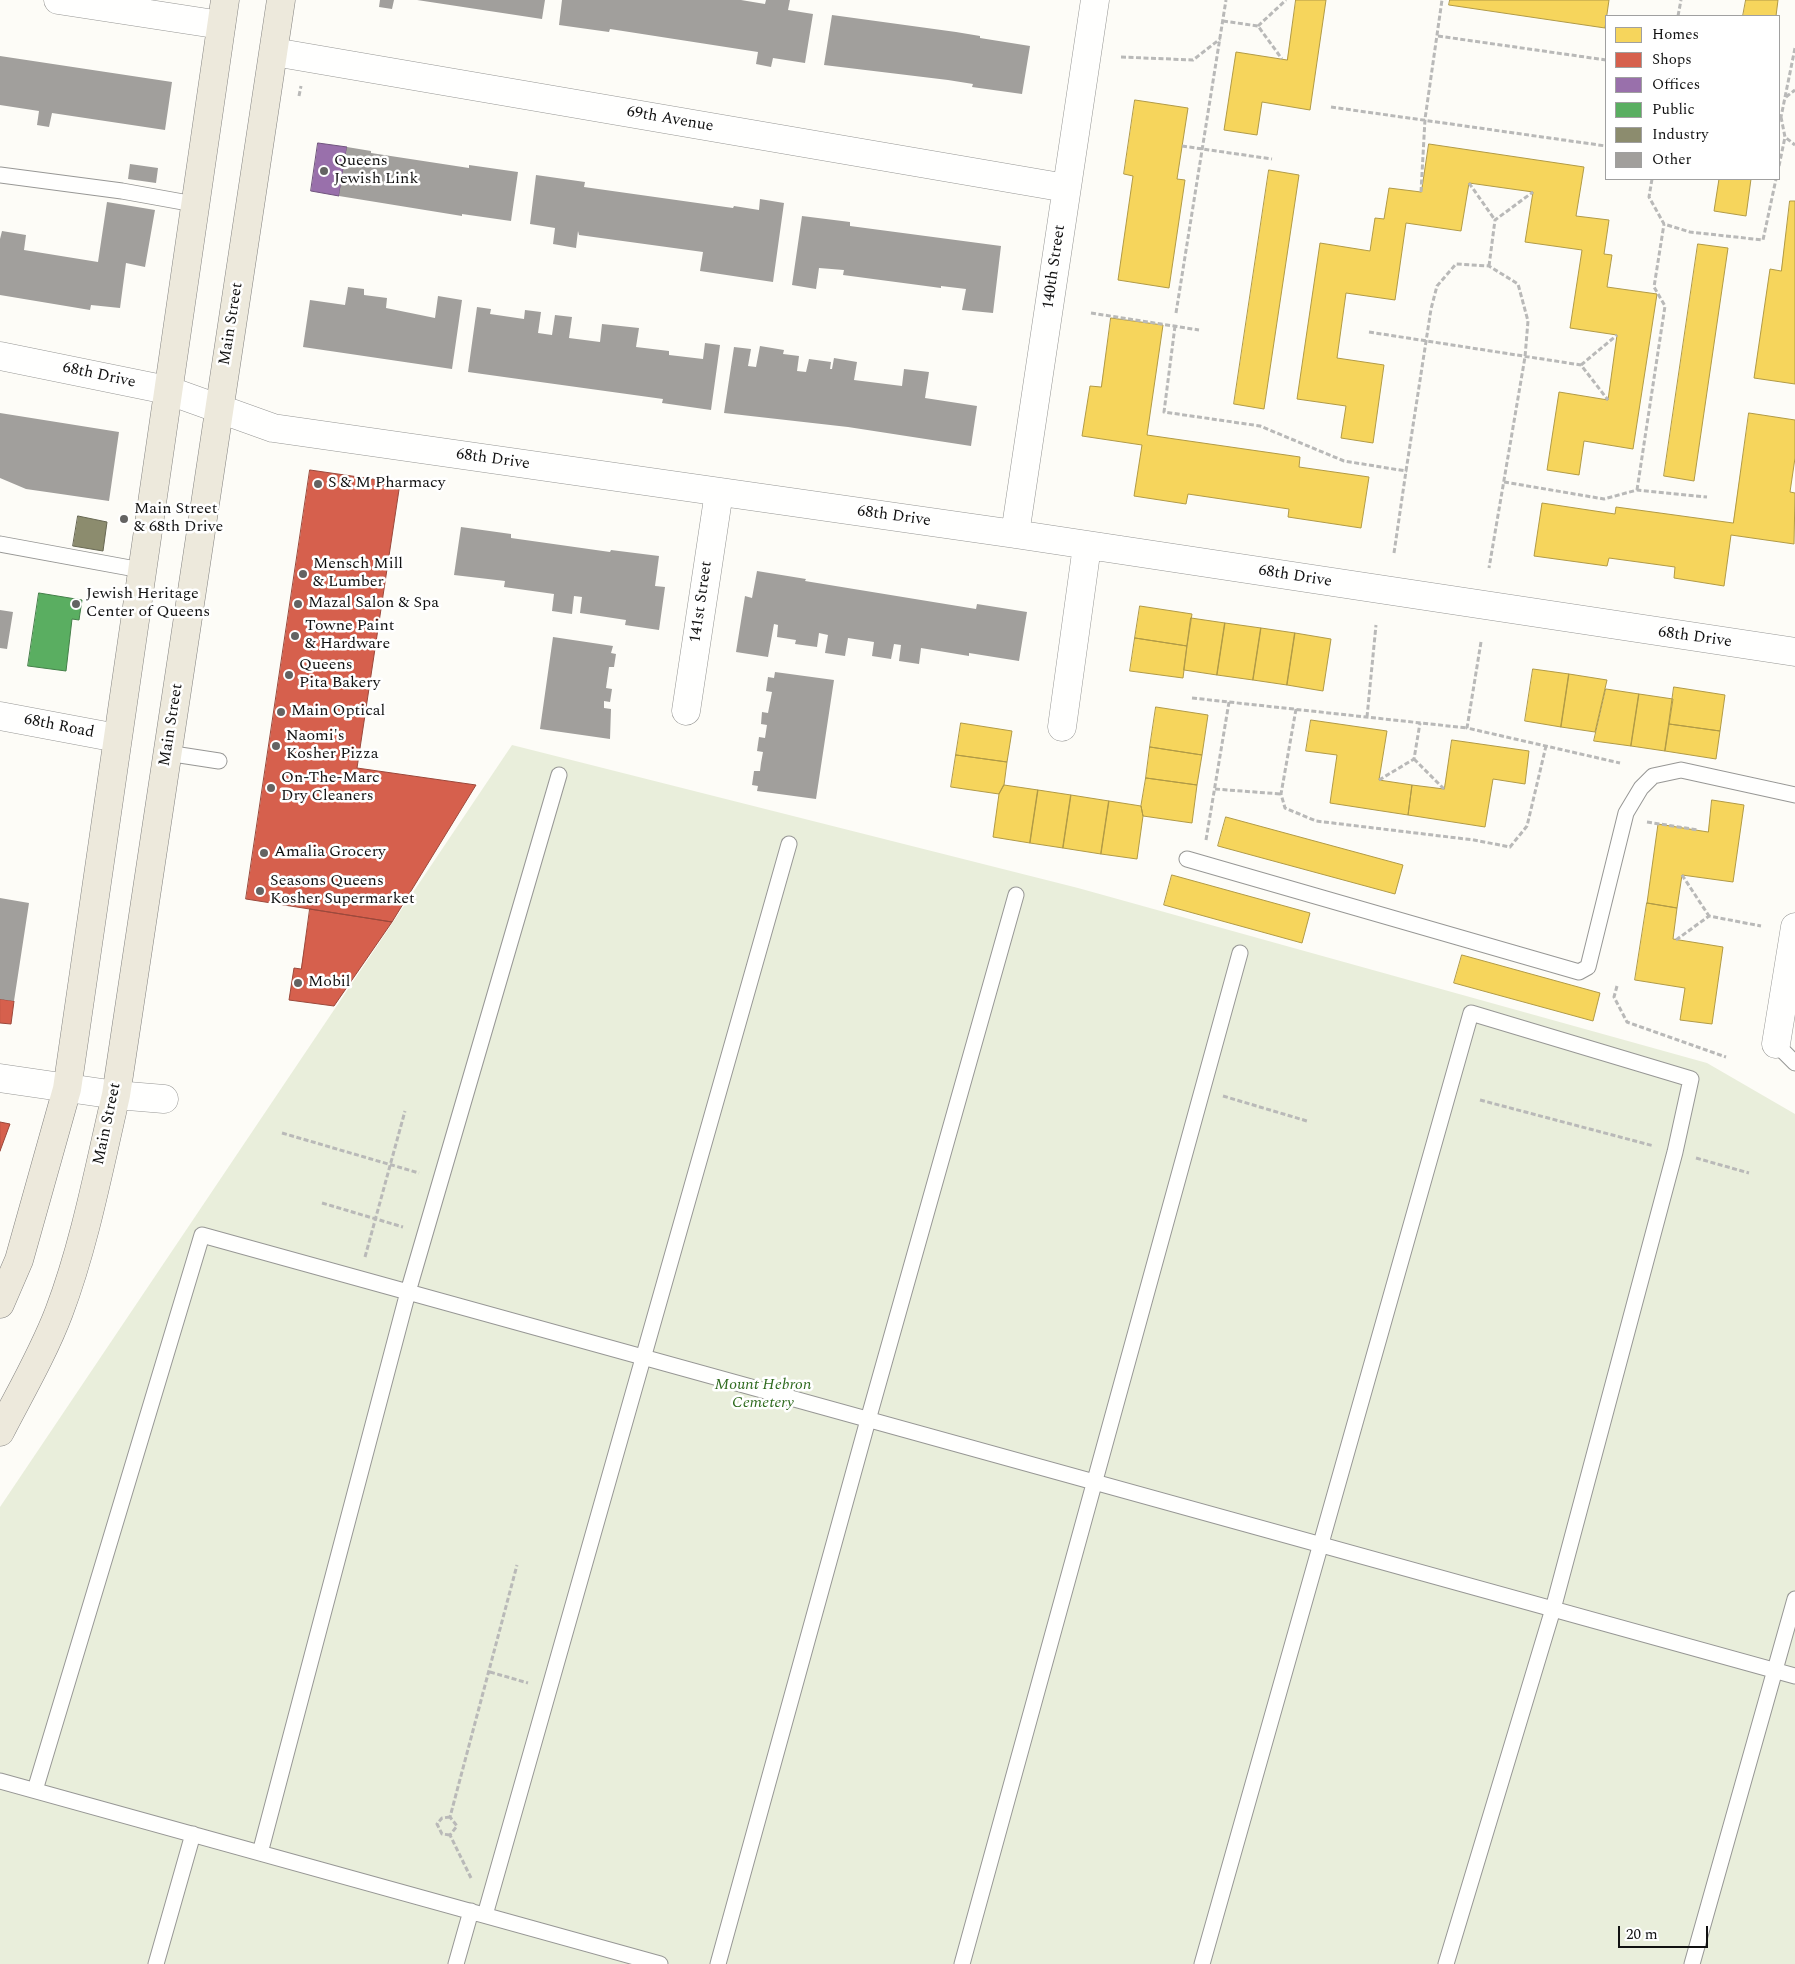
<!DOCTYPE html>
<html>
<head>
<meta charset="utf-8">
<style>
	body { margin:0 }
	#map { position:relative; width:1795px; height:1964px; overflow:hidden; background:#fdfcf7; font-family:Spectral,serif }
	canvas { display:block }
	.legend { position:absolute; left:1605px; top:15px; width:175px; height:165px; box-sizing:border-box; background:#fff; border:1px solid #a0a0a0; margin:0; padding:6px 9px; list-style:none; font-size:15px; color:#111 }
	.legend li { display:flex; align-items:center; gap:10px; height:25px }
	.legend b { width:25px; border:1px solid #a0a0a0 }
	.scale { position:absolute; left:1618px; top:1926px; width:90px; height:22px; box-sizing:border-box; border:2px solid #111; border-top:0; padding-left:6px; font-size:15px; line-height:18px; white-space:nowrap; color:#111; -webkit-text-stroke:4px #fff; paint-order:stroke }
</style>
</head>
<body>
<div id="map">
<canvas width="1795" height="1964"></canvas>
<ul class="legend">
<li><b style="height:14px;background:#f6d55c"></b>Homes</li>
<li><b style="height:14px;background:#d6604d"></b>Shops</li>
<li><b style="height:14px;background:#9970ab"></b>Offices</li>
<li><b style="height:14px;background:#5aae61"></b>Public</li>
<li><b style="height:14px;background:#8c8c6e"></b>Industry</li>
<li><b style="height:14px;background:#a19f9c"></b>Other</li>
</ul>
<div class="scale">20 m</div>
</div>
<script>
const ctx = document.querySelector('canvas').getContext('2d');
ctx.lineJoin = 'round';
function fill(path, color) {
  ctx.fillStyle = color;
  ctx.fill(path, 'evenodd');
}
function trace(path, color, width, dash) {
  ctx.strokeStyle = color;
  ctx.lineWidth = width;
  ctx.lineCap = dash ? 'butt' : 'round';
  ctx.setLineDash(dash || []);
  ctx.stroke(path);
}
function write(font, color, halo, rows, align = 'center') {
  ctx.font = font + ' Spectral,serif';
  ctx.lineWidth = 5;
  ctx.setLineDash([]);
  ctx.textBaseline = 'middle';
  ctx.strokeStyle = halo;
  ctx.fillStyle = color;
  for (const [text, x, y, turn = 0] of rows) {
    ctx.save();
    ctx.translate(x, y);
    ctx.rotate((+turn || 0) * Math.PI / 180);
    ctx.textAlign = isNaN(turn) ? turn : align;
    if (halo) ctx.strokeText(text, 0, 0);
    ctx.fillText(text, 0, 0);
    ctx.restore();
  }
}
const cemetery = new Path2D(`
	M512,745L1078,888L1707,1063L1795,1114V1964H0V1507Z`);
const homes = new Path2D(`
	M1296,0H1326L1310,110L1262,102L1257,135L1224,130L1236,52L1287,60Z
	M1450,0H1609L1605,28L1449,5Z
	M1746,0H1778L1776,16H1743Z
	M1135,100L1188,108L1177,179L1185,180L1169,288L1118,280L1133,176L1124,174Z
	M1429,144L1584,167L1576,216L1609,220L1604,254L1612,255L1607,287L1657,294L1633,449L1584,441L1579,475L1547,470L1559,392L1608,400L1617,335L1570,328L1582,250L1525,242L1533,192L1469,183L1461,231L1406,223L1395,300L1346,293L1337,358L1384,365L1373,443L1341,438L1346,406L1297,399L1320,243L1370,251L1375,218L1384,219L1389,188L1421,192Z
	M1269,170L1299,175L1264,409L1234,404Z
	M1716,179H1751L1746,216L1714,211L1719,179Z
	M1790,201H1795V384L1754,378L1770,269L1781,271Z
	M1698,244L1728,248L1694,481L1664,476Z
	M1111,318L1163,325L1147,435L1300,457L1299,467L1369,477L1361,528L1288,517L1289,509L1188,494L1186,504L1134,496L1142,445L1082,436L1090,386L1101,387Z
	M1749,413L1795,420V458L1790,492L1795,493L1794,544L1731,535L1724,586L1674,578L1675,567L1609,558L1607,566L1534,556L1542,503L1615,514L1616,507L1733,523Z
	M1140,606L1192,614L1187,646L1135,638Z
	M1191,618L1225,623L1217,675L1184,670Z
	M1225,623L1261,628L1253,680L1217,675Z
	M1261,628L1295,633L1287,685L1253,680Z
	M1295,633L1331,639L1323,691L1287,685Z
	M1135,638L1187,646L1183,678L1130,671Z
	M1533,669L1569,674L1561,727L1525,721Z
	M1569,674L1607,680L1595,732L1561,727Z
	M1674,687L1725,695L1720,731L1669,724Z
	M1606,689L1639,694L1631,746L1594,741Z
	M1639,694L1673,699L1665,751L1631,746Z
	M1156,707L1208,715L1202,755L1150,747Z
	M1311,720L1387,731L1379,780L1412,785L1408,815L1330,803L1337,755L1306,751Z
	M961,723L1012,731L1007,762L956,755Z
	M1669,724L1720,731L1716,759L1665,751Z
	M1452,740L1529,751L1525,784L1493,779L1485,827L1408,815L1412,785L1444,789Z
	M1150,747L1202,755L1197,785L1146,778Z
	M956,755L1007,762L1004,785L999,794L951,787Z
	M1146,778L1197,785L1192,823L1143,816L1141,806Z
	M1004,785L1038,790L1030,843L993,837L999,794Z
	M1038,790L1071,795L1063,848L1030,843Z
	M1071,795L1109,801L1101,854L1063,848Z
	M1712,800L1744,805L1733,882L1682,875L1677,908L1647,903L1658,824L1708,832Z
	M1109,801L1141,806L1143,816L1137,859L1101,854Z
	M1226,817L1403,865L1395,894L1218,846Z
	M1172,875L1310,913L1302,943L1164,905Z
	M1647,903L1677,908L1673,939L1723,947L1712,1024L1680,1020L1685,988L1635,980Z
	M1462,955L1600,993L1593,1021L1454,983Z`);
const shops = new Path2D(`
	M310,470L400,483L357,768L476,785L392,922L246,899Z
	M310,909L392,922L334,1006L289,1000L294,968L301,969Z
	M0,999L14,1001L11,1024L0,1023Z
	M0,1122L10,1124L0,1151Z`);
const offices = new Path2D(`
	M318,143L347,147L339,196L311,191Z`);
const public = new Path2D(`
	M39,593L82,600L79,620L72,619L66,671L28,666Z`);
const industry = new Path2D(`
	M78,516L107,522L103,551L73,546Z`);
const building = new Path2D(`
	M380,0H394L392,9L379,7Z
	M417,0H545L542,19Z
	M562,0H741L765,4L766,0H790L788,10L813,14L805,63L773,58L771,67L756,64L758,52L610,29L609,32L559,25Z
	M832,15L956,32L980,36V38L1030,46L1022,94L972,87L973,84L948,80L824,65Z
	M0,56L172,82L165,130L52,113L49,127L37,125L39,111L0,105Z
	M347,147L371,151V153L469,168V165L518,172L511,221L462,214V216L339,196Z
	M130,164L158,168L156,183L128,179Z
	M536,175L585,182L584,187L733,208L734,206L759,210L760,199L784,203L773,282L700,271L703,252L579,235L578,231L576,248L553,244L555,228L530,224Z
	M107,202L155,210L145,267L126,263L120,308L91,305L90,310L0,295V239L2,231L26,235L24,250L98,262Z
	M802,216L850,222V226L1001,246L993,313L962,310L966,289L941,286V288L843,275L844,270L819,268L816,289L792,285Z
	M348,287L364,289V295L387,298L386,308L435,318L438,296L462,300L452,369L303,347L310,300L345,305Z
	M477,307L491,309L490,314L524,319L525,310L541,312L538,333L552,335L555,315L572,317L569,338L600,342L602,324L639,328L636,347L669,351V355L703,359L705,343L720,345L711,410L662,403L663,399L468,372Z
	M760,346L784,350L783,354L799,356L797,371L806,372L809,359L831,362L830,369H832L834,358L857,362L854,380L902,386L904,369L929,372L925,398L977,406L971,446L848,427L724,413L734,347L751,349L748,366L756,367Z
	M0,413L119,432L109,501L26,489L0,478Z
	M461,527L511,534V538L610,552L611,550L659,556L655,586L665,587L659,630L625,625L626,620L580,613L582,597L574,596L572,614L552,611L554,594L504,587L505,581L454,575Z
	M757,571L806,579L805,581L976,609L977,604L1027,612L1019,661L969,653V656L921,648L919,664L899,661L901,645L894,644L891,659L872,656L874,642L848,638L845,656L825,653L828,635L819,633L817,647L795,644L796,640L777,637L778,625L774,624L768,657L736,652L745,596L752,598Z
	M0,610L13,612L7,649L0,648Z
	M553,637L613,646L611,653L616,654L614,667H609L606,688L612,689L610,702L604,701V708L611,709L610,739L540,729Z
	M775,672L834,680L816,799L757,791L758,786L752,785L754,771H760L761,763L763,752L757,751L759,737L765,738L767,725L761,724L762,712L768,713L772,692L766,691L768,677L774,678Z
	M0,898L29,903L14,1001L0,999Z`);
const path = new Path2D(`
	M1678,16L1681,0
	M1223,21L1258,26L1282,59
	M1258,26L1286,0
	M1438,36L1606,60
	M1121,57L1193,60L1220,39
	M299,96L301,86
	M1786,97L1795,90
	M1331,107L1606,146
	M1779,116L1781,117L1795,48
	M1781,117L1785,137L1795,145
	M1182,146L1272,159
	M1779,166L1785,137
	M1652,179L1649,197L1664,224L1690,232L1763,240L1776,179
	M1469,183L1495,220
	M1421,192L1425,119L1442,0
	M1489,266L1495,220L1533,192
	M1091,313L1199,330
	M1176,313L1226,0
	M1175,326L1164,412L1260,426L1344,461L1406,471L1431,309L1437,286L1456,264L1489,266L1518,284L1528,321L1525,357L1489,568
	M1369,332L1581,365L1608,400
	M1581,365L1617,335
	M1504,482L1604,499L1637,490L1707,497
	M1637,490L1665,306L1654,287L1664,224
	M1394,553L1406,471
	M1481,642L1467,728L1620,763
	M1192,698L1467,728
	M1296,709L1281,794L1285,808L1316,821L1474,840L1510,847L1527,826L1546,746
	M1367,717L1376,625
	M1414,759L1444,789
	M1379,780L1414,759L1420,723
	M1215,789L1281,794
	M1647,822L1698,830
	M1206,840L1229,702
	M1682,875L1709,916
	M1676,940L1709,916L1761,926
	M1617,986L1614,997L1627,1022L1726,1057
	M1223,1096L1307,1121
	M1480,1100L1654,1146
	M282,1133L419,1173
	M1696,1158L1749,1173
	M322,1203L403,1227
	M365,1257L405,1111
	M490,1672L528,1683
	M450,1817L442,1818L437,1824L442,1834L450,1835
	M471,1878L450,1835L457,1826L450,1817L517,1565`);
const service = new Path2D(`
	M0,175L122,191L194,204
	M0,544L141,570
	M167,753L219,761
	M1187,859L1579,972L1588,967L1626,813L1641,788L1653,776L1681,770L1795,795
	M1776,1044L1795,1063
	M0,1781L660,1964
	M35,1790L202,1235L1795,1676
	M260,1853L408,1292L559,775
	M485,1915L789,844
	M156,1964L193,1834
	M456,1964L471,1911
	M718,1964L868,1420L1016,895
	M962,1964L1240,953
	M1202,1964L1471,1013L1691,1079L1675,1152L1553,1609L1446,1964
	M1692,1964L1795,1599`);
const minor = new Path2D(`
	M58,0L221,25
	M274,52L1066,188
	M0,356L167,390L273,428L1015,534L1795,652
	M1015,534L1095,0
	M686,711L719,492
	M0,716L117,738
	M1062,727L1087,546
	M1776,1044L1795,927
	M0,1078L116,1095L164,1099`);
const primary = new Path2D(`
	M0,1304L19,1260L67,1089L225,0
	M0,1432C20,1393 43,1354 59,1312C85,1243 99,1168 116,1095L281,0`);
const markers = [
	[324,171,5,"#646362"],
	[318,484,5,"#646362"],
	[124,519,5,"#646362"],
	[303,574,5,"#646362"],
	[76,604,5,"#646362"],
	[298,604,5,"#646362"],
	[295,636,5,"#646362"],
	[289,675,5,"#646362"],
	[281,712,5,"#646362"],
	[276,746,5,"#646362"],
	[271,788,5,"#646362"],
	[264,853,5,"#646362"],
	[260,891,5,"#646362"],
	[298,983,5,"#646362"]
];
const streetNames = [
	["69th Avenue",670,120,10],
	["140th Street",1055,267,-82],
	["Main Street",232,324,-81],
	["68th Drive",99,376,12],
	["68th Drive",493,460,8],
	["68th Drive",894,517,8],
	["68th Drive",1295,577,9],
	["141st Street",702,602,-82],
	["68th Drive",1695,638,8],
	["Main Street",172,725,-81],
	["68th Road",59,727,11],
	["Main Street",108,1124,-78]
];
const poiNames = [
	["Queens",334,162],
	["Jewish Link",334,180],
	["S & M Pharmacy",328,484],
	["Main Street",134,510],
	["& 68th Drive",134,528],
	["Mensch Mill",313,565],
	["& Lumber",313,583],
	["Jewish Heritage",86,595],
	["Center of Queens",86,613],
	["Mazal Salon & Spa",308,604],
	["Towne Paint",305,627],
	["& Hardware",305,645],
	["Queens",299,666],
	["Pita Bakery",299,684],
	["Main Optical",291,712],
	["Naomi's",286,737],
	["Kosher Pizza",286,755],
	["On-The-Marc",281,779],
	["Dry Cleaners",281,797],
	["Amalia Grocery",274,853],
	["Seasons Queens",270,882],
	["Kosher Supermarket",270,900],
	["Mobil",308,983]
];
const parkNames = [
	["Mount Hebron",763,1386],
	["Cemetery",763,1404]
];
fill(cemetery, '#e9eedb');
fill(homes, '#f6d55c');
trace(homes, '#b19a46', 1);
fill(shops, '#d6604d');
trace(shops, '#9b483b', 1);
fill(offices, '#9970ab');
trace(offices, '#70547d', 1);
fill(public, '#5aae61');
trace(public, '#447f49', 1);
fill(industry, '#8c8c6e');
trace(industry, '#676752', 1);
fill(building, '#a19f9c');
trace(service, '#979795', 17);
trace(minor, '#979795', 29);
trace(primary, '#858482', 29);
trace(path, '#b9b9b8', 3, [5, 2.5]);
trace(service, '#fffffe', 15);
trace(minor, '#fffffe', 28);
trace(primary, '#ede9dc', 28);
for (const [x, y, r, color] of markers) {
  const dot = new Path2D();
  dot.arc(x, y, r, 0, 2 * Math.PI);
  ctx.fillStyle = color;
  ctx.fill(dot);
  trace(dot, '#fff', 2);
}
write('16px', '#111', '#fff', streetNames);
write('16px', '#111', '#fff', poiNames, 'left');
write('italic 16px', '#2f6b1f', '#fff', parkNames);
</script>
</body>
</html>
